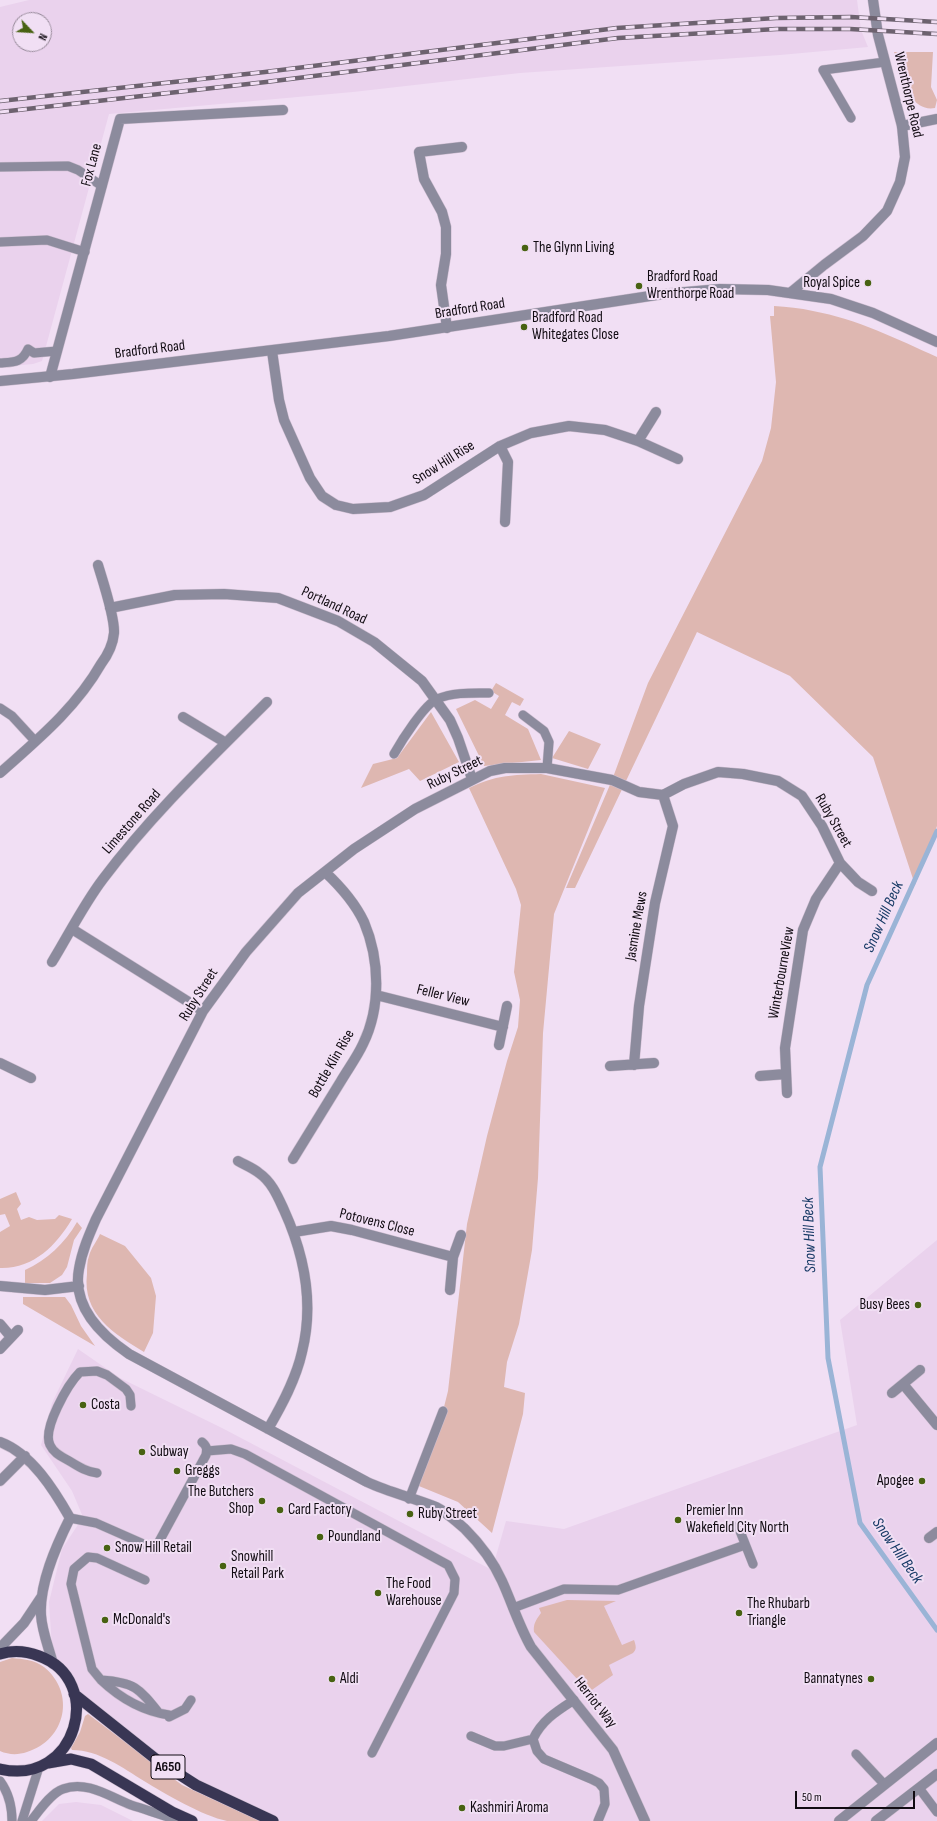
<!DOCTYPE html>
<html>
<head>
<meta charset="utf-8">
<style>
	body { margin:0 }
	#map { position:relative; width:937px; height:1821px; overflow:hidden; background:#f1dff4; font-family:"Sofia Sans Condensed",sans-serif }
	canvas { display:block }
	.north { position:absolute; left:12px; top:12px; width:40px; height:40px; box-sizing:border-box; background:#f1dff4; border:1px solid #978a9a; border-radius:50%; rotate:115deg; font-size:11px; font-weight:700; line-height:16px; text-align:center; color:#110b12 }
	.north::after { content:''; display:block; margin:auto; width:14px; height:18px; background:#486212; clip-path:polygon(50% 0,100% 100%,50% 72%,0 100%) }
	.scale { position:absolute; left:795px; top:1791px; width:120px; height:18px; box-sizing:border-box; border:2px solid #110b12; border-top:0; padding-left:5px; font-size:12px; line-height:14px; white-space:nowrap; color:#110b12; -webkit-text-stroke:3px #f1dff4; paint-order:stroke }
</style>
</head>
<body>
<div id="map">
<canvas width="937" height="1821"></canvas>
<div class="north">N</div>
<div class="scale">50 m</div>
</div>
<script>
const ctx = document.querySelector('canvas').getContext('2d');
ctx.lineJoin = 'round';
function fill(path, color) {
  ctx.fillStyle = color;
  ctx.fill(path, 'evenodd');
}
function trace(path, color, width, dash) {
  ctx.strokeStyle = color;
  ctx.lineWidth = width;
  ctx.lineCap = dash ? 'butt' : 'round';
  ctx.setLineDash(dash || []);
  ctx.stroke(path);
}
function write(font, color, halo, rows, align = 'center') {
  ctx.font = font + ' "Sofia Sans Condensed",sans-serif';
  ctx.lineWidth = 4;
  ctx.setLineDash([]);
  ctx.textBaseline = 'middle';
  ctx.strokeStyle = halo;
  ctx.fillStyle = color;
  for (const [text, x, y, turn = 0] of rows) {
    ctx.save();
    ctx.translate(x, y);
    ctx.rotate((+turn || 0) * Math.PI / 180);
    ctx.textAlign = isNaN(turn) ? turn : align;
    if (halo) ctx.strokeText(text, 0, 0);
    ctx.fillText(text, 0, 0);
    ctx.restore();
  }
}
const built = new Path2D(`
	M29,0H857L861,30L868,47L780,55L520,73L353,92L109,114L42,361L33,364L0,367V7ZM20,20H44V44H20Z
	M937,1240V1821H273L196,1785L74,1694L53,1664L49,1602L62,1549L83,1517L72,1491L41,1445L52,1403L78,1349L120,1378L222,1428L492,1570L506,1521L564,1529L857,1425L840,1320Z
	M76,1802L101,1805L133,1821H42L59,1804Z`);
const green = new Path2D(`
	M894,52H933L931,87L937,100L935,108C925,110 917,105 911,97Z
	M774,306C787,307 800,308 813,311C857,319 897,339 937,357V826L915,885L873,757L790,676L697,632L575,888H566L612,780L648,683L762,461L771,428L776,382L770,316H774Z
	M496,683L524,699L520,706L512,702L505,715L528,729L541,760L484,766L456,709L475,700L491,709L499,696L491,691Z
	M431,712L459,762L420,781L409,769L361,788L373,764L397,758Z
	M569,731L601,744L588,769L552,758Z
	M541,774L605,788L554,914L543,1033L538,1178L532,1250L519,1324L507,1362L504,1387L525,1393L523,1414L492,1533L458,1502L414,1484L443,1411L448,1391L467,1224L487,1136L507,1061L518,1027L520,1000L514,972L521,905L516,889L469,788C496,775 512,775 541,774Z
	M16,1192L21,1204L17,1209L21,1220L29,1217L37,1220L55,1219L59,1215L72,1219C56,1246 33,1269 0,1268V1232L10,1226L5,1214L0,1215V1199Z
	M77,1222L82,1228L74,1240L67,1267L62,1275L50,1283H25V1270C47,1260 65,1243 77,1222Z
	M100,1234L125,1246L151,1278L156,1296L153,1333L144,1352C114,1334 82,1314 87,1274C87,1268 87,1261 89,1256C91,1248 97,1241 100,1234Z
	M23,1297H65L71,1305L81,1326L95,1346L23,1304Z
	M567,1600L616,1601L604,1606L622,1645L634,1640C636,1646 637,1649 633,1653L609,1665L613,1675L589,1692L534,1632C533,1624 536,1620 541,1613L539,1608Z
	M12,1658C23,1659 35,1660 44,1667C76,1693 66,1740 27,1752C18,1755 9,1755 0,1751V1662Z
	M88,1714L182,1785L260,1821C250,1821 237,1821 227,1821C203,1816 165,1794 144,1781C123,1768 99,1750 72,1750L71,1748L80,1732L85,1716Z`);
const stream = new Path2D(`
	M937,831L867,985L820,1167L828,1358L860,1523L937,1630`);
const service = new Path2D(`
	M851,118L823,70L885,62
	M0,167L68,166L78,170L102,186
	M0,242L47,240L85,252
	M0,363C13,362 22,363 28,349L34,353L57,351
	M0,708L12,716L35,741
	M523,715L544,731L549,742L547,768
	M394,754C402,740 424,705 437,699C454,692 472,693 489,693
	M207,1451L231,1449L245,1454L448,1565L455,1579L454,1593L372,1753
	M97,1473C87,1472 79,1467 71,1462C63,1457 54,1454 50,1445C42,1429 68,1384 80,1372L97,1371L107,1375L126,1389L130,1395L131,1406
	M409,1499L443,1411
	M70,1518L96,1523L155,1549L206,1455C207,1449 207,1446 202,1442
	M738,1526L753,1564
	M145,1580L97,1558L88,1557L74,1569L71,1584L92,1669L101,1680C134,1682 139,1688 159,1713
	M513,1608L564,1589L618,1590L745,1545
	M101,1680C120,1698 142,1711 169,1715V1717L185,1709L191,1700
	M574,1700C557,1711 542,1720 533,1739L537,1751L544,1759L591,1779L599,1783L604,1789L605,1804L598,1821
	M471,1736L495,1746H504L533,1739
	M856,1754L884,1784
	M0,1781C8,1792 12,1807 12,1821
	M919,1788L937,1812
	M22,1821L39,1767
	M31,1821C39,1811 51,1793 63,1789C87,1780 110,1797 131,1805C147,1810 164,1816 181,1821`);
const minor = new Path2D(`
	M902,126L937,119
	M447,328L441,285L446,254V227L442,212L424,179L419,152L462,147
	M272,351L279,400L284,420L310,478L322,496L336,505L353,509L390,507L424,495L500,446L531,433L569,426L605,430L638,441L678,459
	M50,377L120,119L283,110
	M638,441L656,412
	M500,446L508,462L505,522
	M110,608L175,595L224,594L278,598L338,621L374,642L422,681L450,720L458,738L472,779
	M183,717L226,743
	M0,773C37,740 76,708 101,664C107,656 113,644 114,633C115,617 103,582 98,565
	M72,929L203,1011
	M52,962C69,934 84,904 103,879C152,814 210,759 267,702
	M376,995L503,1027
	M499,1045L507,1006
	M0,1063L31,1078
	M634,1065L639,1006L655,903L673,826L663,795
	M610,1066L654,1063
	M760,1076L786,1074
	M787,1093L785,1048L803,930L816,899L840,863
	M293,1159C309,1133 325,1107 341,1081C348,1069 357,1057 363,1044C381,1007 380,960 364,922C355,903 340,886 325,872
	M238,1161C245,1165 253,1168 259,1173C272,1182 278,1197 284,1210C304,1254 314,1304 302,1352C296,1379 282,1405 268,1429
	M294,1232L331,1226L352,1230L453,1257
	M0,1286L45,1290L79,1286
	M450,1290L453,1257L461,1235
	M0,1324L11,1337
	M0,1349L18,1330
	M903,1384L937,1425
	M892,1393L920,1370
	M0,1442C32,1454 54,1490 70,1518C56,1546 39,1584 41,1615C42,1632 49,1648 53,1664
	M0,1481L25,1456
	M929,1538L937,1532
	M0,1648L24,1623L42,1596
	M645,1821L613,1750L531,1647C519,1626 512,1603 502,1581C493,1561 480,1544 465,1529C456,1521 446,1512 436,1507C413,1498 389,1492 367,1482L129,1354C101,1335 72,1306 79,1269C82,1251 89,1235 96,1219L203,1011L246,952L298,893L354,849L415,809L490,771L505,768H547L612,780L639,792L663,795L684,784L718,772L743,774L778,781L802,796L822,826L840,863L858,882L872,891
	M839,1821L937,1743
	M876,1821L937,1774`);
const tertiary = new Path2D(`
	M790,293L824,265L863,236L887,211L900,182L905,157L902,126L878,35L873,0
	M0,381L73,374L389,336L663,294L720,289L768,290L831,299L873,313L937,342`);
const trunk = new Path2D(`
	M0,1654C13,1650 26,1651 39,1656C106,1680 77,1787 0,1769
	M74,1694L157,1760L196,1785L273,1821
	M48,1763L71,1759L91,1764L172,1812L192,1821`);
const rail = new Path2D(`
	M0,101L265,72L617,28L776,18L851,17L937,22
	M0,112L266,82L618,38L777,29H850L937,34`);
const markers = [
	[525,248,4,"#486212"],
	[868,283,4,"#486212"],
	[639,286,4,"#486212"],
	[524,327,4,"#486212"],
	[918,1305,4,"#486212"],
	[83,1405,4,"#486212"],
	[142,1452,4,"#486212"],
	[177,1471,4,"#486212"],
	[922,1481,4,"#486212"],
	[262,1501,4,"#486212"],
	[280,1510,4,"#486212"],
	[410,1514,4,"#486212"],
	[678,1520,4,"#486212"],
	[320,1537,4,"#486212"],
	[107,1548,4,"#486212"],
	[223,1566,4,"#486212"],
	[378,1593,4,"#486212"],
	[739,1613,4,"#486212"],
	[105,1620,4,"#486212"],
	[332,1679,4,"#486212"],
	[871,1679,4,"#486212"],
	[462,1808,4,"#486212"]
];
const shields = [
	[168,1767,34]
];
const shieldNames = [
	["A650",168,1767]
];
const streetNames = [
	["Wrenthorpe Road",908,95,77],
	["Fox Lane",92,165,-75],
	["Bradford Road",470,309,-9],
	["Bradford Road",150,350,-7],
	["Snow Hill Rise",444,463,-32],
	["Portland Road",334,606,25],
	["Ruby Street",455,773,-26],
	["Ruby Street",833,821,60],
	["Limestone Road",132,822,-49],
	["Jasmine Mews",637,926,-80],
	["WinterbourneView",782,973,-80],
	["Ruby Street",199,995,-58],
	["Feller View",443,996,14],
	["Bottle Klin Rise",332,1064,-60],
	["Potovens Close",377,1223,14],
	["Herriot Way",595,1703,52]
];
const poiNames = [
	["The Glynn Living",533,248],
	["Bradford Road",647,277],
	["Wrenthorpe Road",647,294],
	["Royal Spice",860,283,"right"],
	["Bradford Road",532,318],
	["Whitegates Close",532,335],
	["Busy Bees",910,1305,"right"],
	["Costa",91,1405],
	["Subway",150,1452],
	["Greggs",185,1471],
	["Apogee",914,1481,"right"],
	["The Butchers",254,1492,"right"],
	["Shop",254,1509,"right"],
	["Card Factory",288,1510],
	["Premier Inn",686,1511],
	["Wakefield City North",686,1528],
	["Ruby Street",418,1514],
	["Poundland",328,1537],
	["Snow Hill Retail",115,1548],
	["Snowhill",231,1557],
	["Retail Park",231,1574],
	["The Food",386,1584],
	["Warehouse",386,1601],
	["The Rhubarb",747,1604],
	["Triangle",747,1621],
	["McDonald's",113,1620],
	["Aldi",340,1679],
	["Bannatynes",863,1679,"right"],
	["Kashmiri Aroma",470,1808]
];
const waterNames = [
	["Snow Hill Beck",884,917,-66],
	["Snow Hill Beck",810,1235,-92],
	["Snow Hill Beck",897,1551,55]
];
fill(built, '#ead2ed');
fill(green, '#deb7b1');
trace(stream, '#9ab4d6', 5);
trace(service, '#cdbdd0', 10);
trace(minor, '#cdbdd0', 11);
trace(tertiary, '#cdbdd0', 11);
trace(trunk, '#cdbdd0', 12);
trace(service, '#8c8b9d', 9);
trace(minor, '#8c8b9d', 10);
trace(tertiary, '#8c8b9d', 10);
trace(trunk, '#393654', 11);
trace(rail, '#6d626f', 4.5);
trace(rail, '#f1dff4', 3, [9]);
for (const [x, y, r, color] of markers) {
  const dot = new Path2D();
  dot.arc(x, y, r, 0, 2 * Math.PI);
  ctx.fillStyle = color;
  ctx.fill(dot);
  trace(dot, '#f1dff4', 1.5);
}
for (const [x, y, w] of shields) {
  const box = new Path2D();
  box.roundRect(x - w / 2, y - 12, w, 24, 3);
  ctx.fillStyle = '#f1dff4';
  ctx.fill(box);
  trace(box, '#110b12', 1);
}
write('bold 14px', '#110b12', null, shieldNames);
write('15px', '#110b12', '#f1dff4', streetNames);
write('15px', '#110b12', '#f1dff4', poiNames, 'left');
write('italic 16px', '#163965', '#f1dff4', waterNames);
</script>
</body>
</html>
